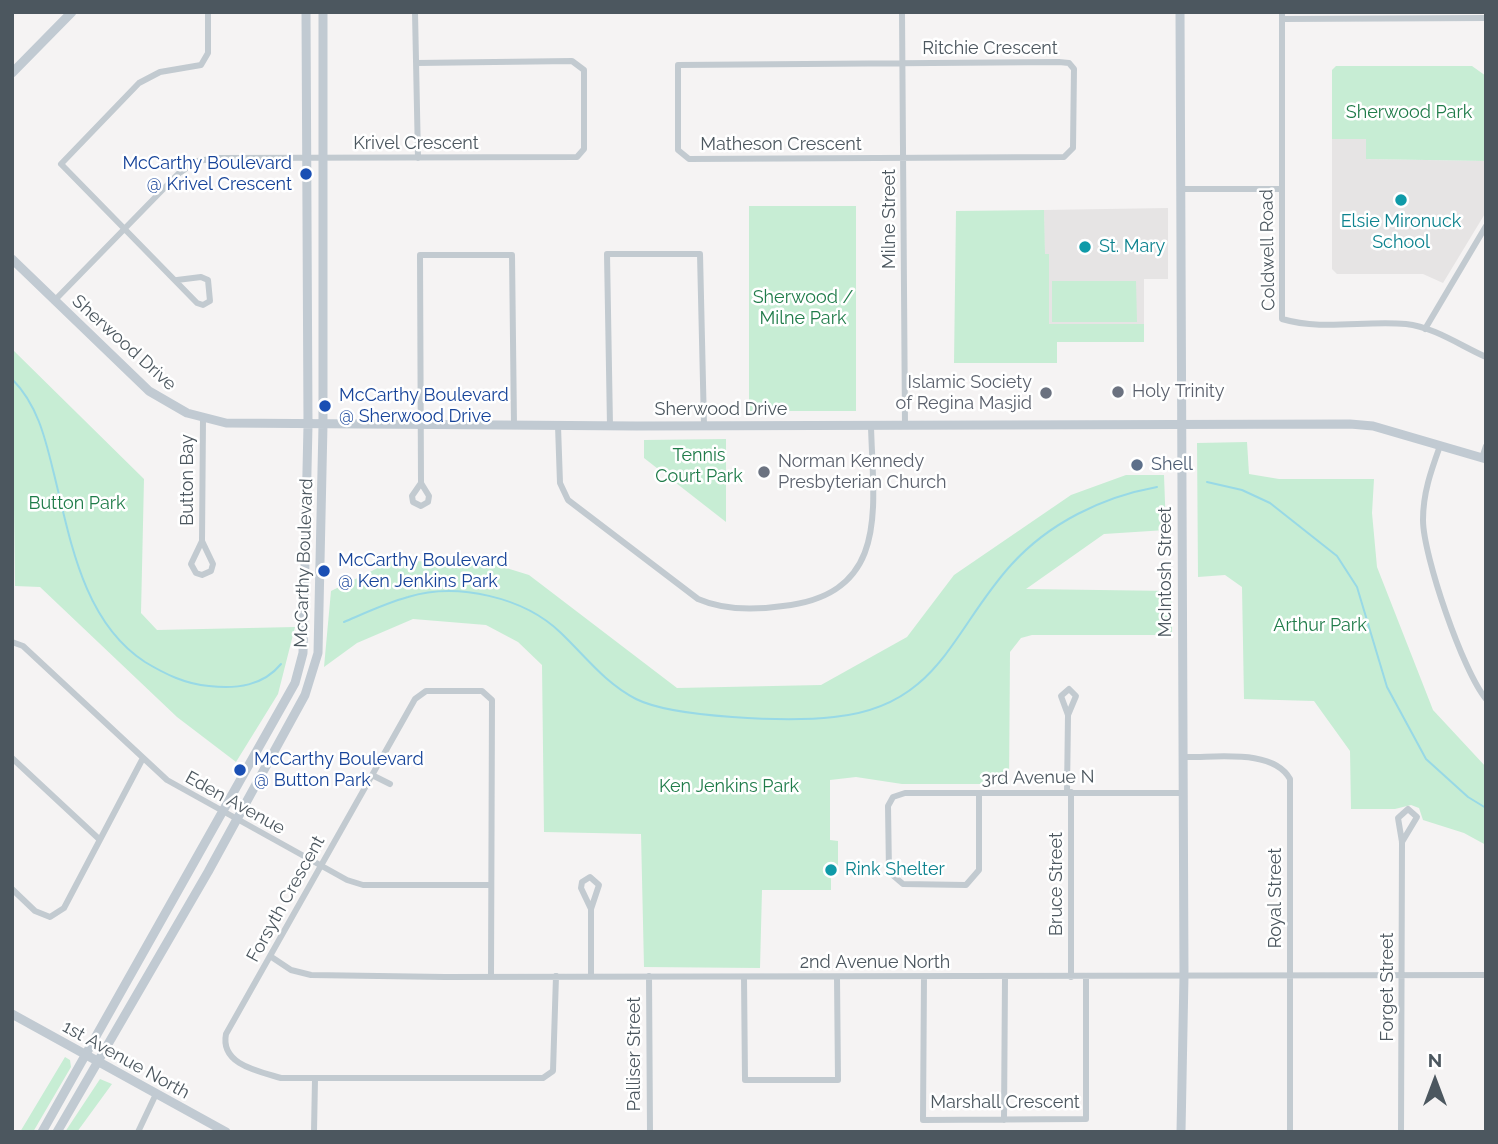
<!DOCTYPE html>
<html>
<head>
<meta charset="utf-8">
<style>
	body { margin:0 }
	#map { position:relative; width:1498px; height:1144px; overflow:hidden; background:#f5f3f3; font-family:Raleway,sans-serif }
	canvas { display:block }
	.frame { position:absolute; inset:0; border:14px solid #4c575f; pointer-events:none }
	.north { position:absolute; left:1400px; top:1046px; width:70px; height:70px; -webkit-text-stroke:5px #fff; paint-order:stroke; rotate:0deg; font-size:19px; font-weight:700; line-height:28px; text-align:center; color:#4c575f }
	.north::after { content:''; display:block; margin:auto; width:24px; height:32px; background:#4c575f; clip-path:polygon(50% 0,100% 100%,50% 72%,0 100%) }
</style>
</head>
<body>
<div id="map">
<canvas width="1498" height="1144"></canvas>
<div class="frame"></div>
<div class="north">N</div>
</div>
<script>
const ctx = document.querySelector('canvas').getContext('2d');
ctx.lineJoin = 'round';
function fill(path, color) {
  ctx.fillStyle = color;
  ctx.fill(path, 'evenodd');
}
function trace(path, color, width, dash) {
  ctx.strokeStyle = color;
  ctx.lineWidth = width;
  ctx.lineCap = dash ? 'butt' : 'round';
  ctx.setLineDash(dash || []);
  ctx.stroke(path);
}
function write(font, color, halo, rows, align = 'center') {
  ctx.font = font + ' Raleway,sans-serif';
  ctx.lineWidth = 5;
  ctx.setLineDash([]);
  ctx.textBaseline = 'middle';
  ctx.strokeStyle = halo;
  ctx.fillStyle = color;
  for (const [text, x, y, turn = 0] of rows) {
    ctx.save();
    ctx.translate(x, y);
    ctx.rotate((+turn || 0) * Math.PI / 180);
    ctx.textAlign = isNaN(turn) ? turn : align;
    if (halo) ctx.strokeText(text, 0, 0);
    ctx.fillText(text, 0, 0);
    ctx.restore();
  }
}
const education = new Path2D(`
	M1332,139H1366V159L1486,161V212L1443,283L1423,274H1337L1332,269Z
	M1168,208V279H1144V324H1045L1044,210Z`);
const green = new Path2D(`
	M1336,66H1472L1486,76V161L1366,159V139H1332V70Z
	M749,206H856V411H749Z
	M1044,210L1045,254H1049V324H1144V342H1057V363H954L956,211Z
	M1052,281H1136L1137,322H1052Z
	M12,349L144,479L141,613L157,630L295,627L278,694L236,762L177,717L40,587L15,586Z
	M726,439V522L644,458V440Z
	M1247,442L1249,474L1279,479H1374L1372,513L1377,567L1433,710L1486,767V845L1464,833L1423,820L1419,808L1411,805L1395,809H1351L1350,751L1314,701L1244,699L1242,587L1225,575L1198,577L1197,443Z
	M1126,475H1164L1166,530L1104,534L1026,589L1172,591V635H1032L1021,638L1010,652L1009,784H902L856,777L830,780V840L838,841V872L831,873V890H762L760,968L644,967L641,834L544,832L542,665L518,642L486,625L413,619L357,643L324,667L331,591L392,561L487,562L529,575L677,688L821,685L907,637L954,575L1071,495Z
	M65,1057L70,1060L71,1067L33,1132H20Z
	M100,1079L112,1084L77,1132H65Z`);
const stream = new Path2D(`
	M12,379C37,404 45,437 53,470C70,537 82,621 145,662C165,674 185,684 209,686C237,689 263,686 281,664
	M1207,482L1242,490L1270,503L1337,556L1357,587L1387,687L1426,759L1468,797L1486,808
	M344,622C365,613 386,603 408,597C457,582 524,597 561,633C586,657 605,683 636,699C674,718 789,722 834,717C939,707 952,630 1011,565C1049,523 1102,497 1157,487`);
const street = new Path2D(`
	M415,12L418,158
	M902,12L905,426
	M1282,12V319C1323,331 1365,320 1406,324C1434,327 1461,346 1486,357
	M1282,19L1486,18
	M1059,62L1069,63L1074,69L1073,148L1064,157L689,159L678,150V65Z
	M1181,189H1281
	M177,280L201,277L208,280L210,301L203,305L197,303L61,164L139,83L160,72L201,65L208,53V12
	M54,301L178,174L197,161L219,158L577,157L584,149V70L572,61L417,63
	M1425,329L1486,226
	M558,426L560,483L568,500L698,599C723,610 755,610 783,606C891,594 873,507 871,426
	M610,426L607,254H700L704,426
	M1440,446C1431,471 1423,493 1423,520C1423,555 1463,672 1486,699
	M1482,458L1486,446
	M421,483L412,496L413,502L421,506L428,502L429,496L421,483L420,255H512L514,425
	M202,541L213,564L211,571L202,575L196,573L191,564L202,541L203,419
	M12,642L23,646L167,780L347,880L363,885H491
	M1184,757C1215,758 1273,748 1290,779V1132
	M12,758L99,839
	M372,775L390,784
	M1067,792L1068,715L1061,696L1069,689L1076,696L1068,715
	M979,793V870L966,885L903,884L889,872L888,806L893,797L905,793H1184
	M12,889L35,911L50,917L64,908L143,758
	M591,909L581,888L582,882L590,877L599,885L591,909V976
	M270,956L291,970L311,975L445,977L1486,975
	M491,976L492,700L482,691H426L415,699L226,1034C220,1064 257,1071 281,1078H543L553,1071L556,976
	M649,976L650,1132
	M744,977L745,1080H838L837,977
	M924,977L923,1120L1086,1119V977
	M1071,977V792
	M1004,1120L1005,977
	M138,1132L156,1094
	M314,1132L315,1079
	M1401,1132L1402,842L1398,818L1408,809L1417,817L1402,842`);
const secondary = new Path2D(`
	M1180,12L1184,976L1181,1132
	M12,73L72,12
	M12,259L149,391L187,413L226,423L637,426L1350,424L1373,426L1486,459
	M12,1014L226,1132
	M42,1132L295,683L303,653L308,425L306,12
	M57,1132L208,872L305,695L318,653L323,425V12`);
const markers = [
	[306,174,7,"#1a4fb4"],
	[1401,200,7,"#0f9aa8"],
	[1085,247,7,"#0f9aa8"],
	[1118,392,7,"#6b7280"],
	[1046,393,7,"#6b7280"],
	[325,406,7,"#1a4fb4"],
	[1137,465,7,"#5c6f8a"],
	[764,472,7,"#6b7280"],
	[324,571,7,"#1a4fb4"],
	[240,770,7,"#1a4fb4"],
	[831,870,7,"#0f9aa8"]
];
const streetNames = [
	["Ritchie Crescent",990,49],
	["Krivel Crescent",416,144],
	["Matheson Crescent",781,145],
	["Milne Street",890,219,-90],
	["Coldwell Road",1268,250,-91],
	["Sherwood Drive",124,343,42],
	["Sherwood Drive",721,410],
	["Button Bay",188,480,-90],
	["McCarthy Boulevard",304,563,-88],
	["McIntosh Street",1166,572,-90],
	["3rd Avenue N",1038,778,-1],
	["Eden Avenue",235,803,29],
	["Bruce Street",1057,884,-90],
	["Royal Street",1276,898,-90],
	["Forsyth Crescent",286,899,-61],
	["2nd Avenue North",875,963],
	["Forget Street",1388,987,-90],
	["Palliser Street",635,1054,-90],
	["1st Avenue North",126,1060,29],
	["Marshall Crescent",1005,1103]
];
const parkNames = [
	["Sherwood Park",1409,113],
	["Sherwood /",803,298],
	["Milne Park",803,319],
	["Tennis",699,456],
	["Court Park",699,477],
	["Button Park",77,504],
	["Arthur Park",1320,626],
	["Ken Jenkins Park",729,787]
];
const transitNames = [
	["McCarthy Boulevard",292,164,"right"],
	["@ Krivel Crescent",292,185,"right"],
	["McCarthy Boulevard",339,396],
	["@ Sherwood Drive",339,417],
	["McCarthy Boulevard",338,561],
	["@ Ken Jenkins Park",338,582],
	["McCarthy Boulevard",254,760],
	["@ Button Park",254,781]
];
const cultureNames = [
	["Elsie Mironuck",1401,222,"center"],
	["School",1401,243,"center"],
	["St. Mary",1099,247],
	["Rink Shelter",845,870]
];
const worshipNames = [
	["Islamic Society",1032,383,"right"],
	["of Regina Masjid",1032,404,"right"],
	["Holy Trinity",1132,392],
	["Norman Kennedy",778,462],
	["Presbyterian Church",778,483]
];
const serviceNames = [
	["Shell",1151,465]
];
fill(education, '#e6e4e4');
fill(green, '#c7edd4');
trace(stream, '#98d9e6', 2);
trace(street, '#c2cad0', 6);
trace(secondary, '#c1cad2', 9);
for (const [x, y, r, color] of markers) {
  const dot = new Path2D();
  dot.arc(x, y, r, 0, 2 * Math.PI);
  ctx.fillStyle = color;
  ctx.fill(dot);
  trace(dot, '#fff', 2.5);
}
write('18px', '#4c575f', '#fff', streetNames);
write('18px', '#207c4a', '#fff', parkNames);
write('18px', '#164399', '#fff', transitNames, 'left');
write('18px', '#0d838f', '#fff', cultureNames, 'left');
write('18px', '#5b616d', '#fff', worshipNames, 'left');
write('18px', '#4e5e75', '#fff', serviceNames, 'left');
</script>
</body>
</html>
